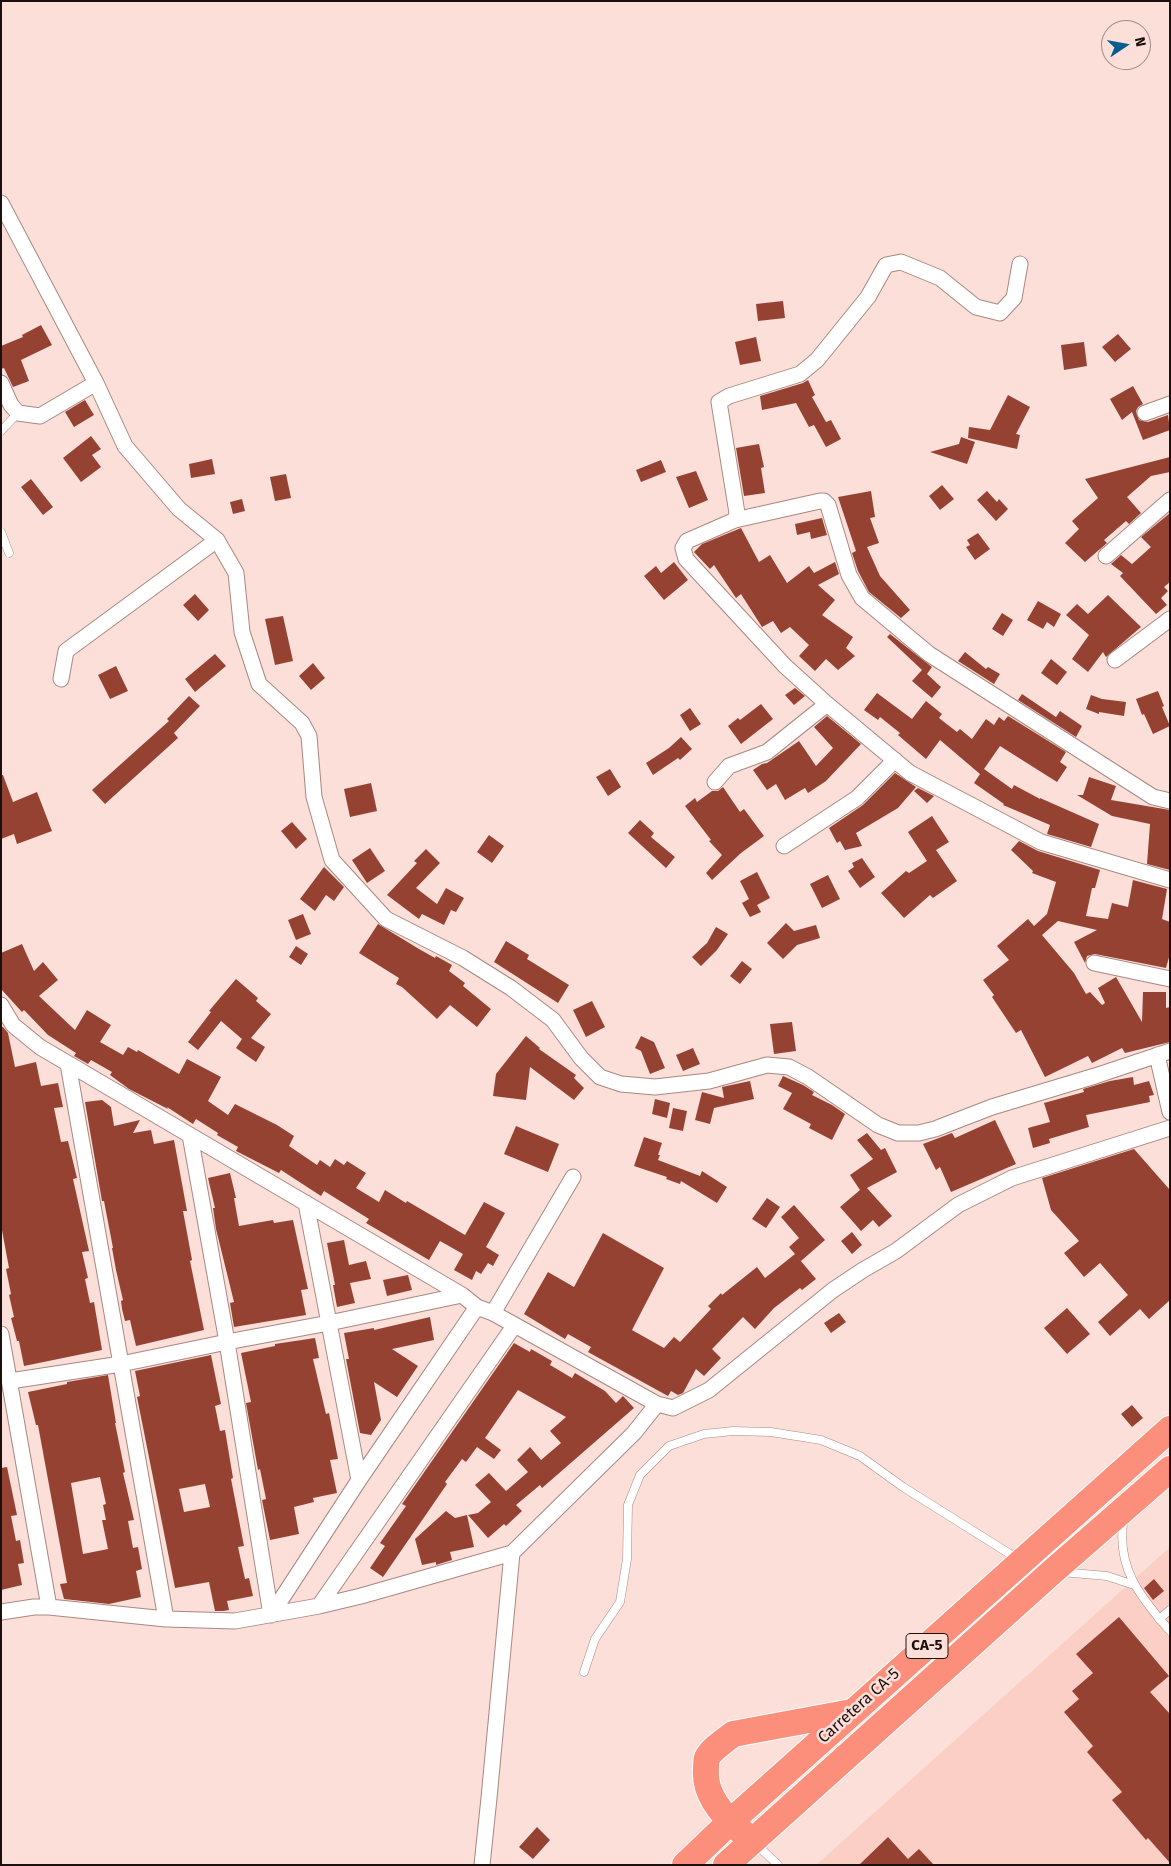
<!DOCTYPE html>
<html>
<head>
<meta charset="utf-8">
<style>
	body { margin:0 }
	#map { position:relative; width:1171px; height:1866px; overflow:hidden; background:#fcdfd9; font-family:"Fira Sans",sans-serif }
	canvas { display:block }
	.frame { position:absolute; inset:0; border:2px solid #1c100e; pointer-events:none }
	.north { position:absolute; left:1101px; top:20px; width:50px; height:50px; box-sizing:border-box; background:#fcdfd9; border:1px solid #a28c88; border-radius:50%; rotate:78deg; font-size:14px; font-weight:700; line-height:20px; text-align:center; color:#1c100e }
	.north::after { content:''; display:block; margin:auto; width:18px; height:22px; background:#035e8f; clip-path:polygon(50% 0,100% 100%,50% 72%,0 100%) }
</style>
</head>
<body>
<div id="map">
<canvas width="1171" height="1866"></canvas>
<div class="frame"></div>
<div class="north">N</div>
</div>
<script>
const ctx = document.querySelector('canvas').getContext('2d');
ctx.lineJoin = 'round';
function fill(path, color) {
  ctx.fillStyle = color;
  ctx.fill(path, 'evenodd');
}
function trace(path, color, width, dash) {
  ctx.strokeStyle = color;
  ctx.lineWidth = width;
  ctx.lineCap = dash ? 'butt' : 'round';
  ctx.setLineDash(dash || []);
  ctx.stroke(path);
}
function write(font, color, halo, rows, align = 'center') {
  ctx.font = font + ' "Fira Sans",sans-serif';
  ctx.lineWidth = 5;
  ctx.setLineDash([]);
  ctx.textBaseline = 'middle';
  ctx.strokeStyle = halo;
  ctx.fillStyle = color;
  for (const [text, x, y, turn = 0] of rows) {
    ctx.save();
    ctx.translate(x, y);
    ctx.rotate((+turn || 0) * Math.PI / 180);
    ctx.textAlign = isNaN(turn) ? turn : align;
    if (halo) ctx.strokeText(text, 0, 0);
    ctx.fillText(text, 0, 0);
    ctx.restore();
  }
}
const built = new Path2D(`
	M1170,1547V1865H816Z`);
const building = new Path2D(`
	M783,301L785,318L758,321L756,304Z
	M41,325L52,345L21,360L29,381L13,387L4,368L1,369V346L23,337L22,335Z
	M1118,334L1131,349L1115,362L1102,347Z
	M756,337L761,361L740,365L735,342Z
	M1084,342L1087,366L1064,370L1061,345Z
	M808,380L815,395L812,397L826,422L831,420L841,439L826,447L814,425L809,427L796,403L762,410L760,396L803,383Z
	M1133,386L1143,404L1138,407L1136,411L1139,420L1148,422L1168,415L1170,430L1143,440L1132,412L1122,420L1110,399Z
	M1008,395L1030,407L1016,434L1020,435L1017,449L968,438L969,427L990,430Z
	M85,400L94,415L74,427L65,412Z
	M91,436L101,449L92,455L101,467L81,482L63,458Z
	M961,437L975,442L967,464L930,452L959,444Z
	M759,444L764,467L761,468L765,493L744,496L736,448Z
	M1170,457V472L1151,476L1127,497L1141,513L1129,524L1126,521L1104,540L1107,543L1085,562L1065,543L1079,529L1072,521L1098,498L1085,479Z
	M212,459L215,474L191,478L189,464Z
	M661,460L666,472L641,482L636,470Z
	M696,471L708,500L689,508L676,477Z
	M286,474L291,498L275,501L270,477Z
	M31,479L53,507L43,515L21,487Z
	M942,485L954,499L940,510L929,496Z
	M871,491L875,517L870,518L879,543L867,547L880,576L910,610L901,618L869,592L858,571L852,553L856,551L838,497Z
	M987,491L997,502L999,499L1008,509L996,521L977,500Z
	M242,499L245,511L233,514L230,502Z
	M1170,513V582L1164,587L1168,591L1161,598L1167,605L1156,614L1120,576L1123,573L1111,564L1121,555L1132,564L1151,547L1141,537Z
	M822,518L827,535L811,539L810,532L797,535L795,524Z
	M741,528L759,562L770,555L787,583L809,566L814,573L835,562L839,574L818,585L835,600L822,615L853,637L846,648L855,656L838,670L826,659L815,671L799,656L809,645L790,627L781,633L773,621L762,627L741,594L736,598L714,565L710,569L694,552L702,544Z
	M978,533L990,549L975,560L966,547L970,545L967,540Z
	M674,562L688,580L664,600L644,576L656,566L661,573Z
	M195,594L209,610L198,621L183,605Z
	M1108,595L1141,627L1106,657L1103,652L1088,672L1072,659L1089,635L1066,615L1077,604L1088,614Z
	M1038,601L1061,614L1054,627L1047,622L1043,629L1027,620Z
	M1002,613L1013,620L1003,636L992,629Z
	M283,616L293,661L275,665L265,619Z
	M890,634L932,667L927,674L941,687L932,698L912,681L922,670L887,637Z
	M965,652L986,669L988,667L1000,674L994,684L958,661Z
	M215,654L226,666L195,692L185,679Z
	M1051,659L1067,672L1057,685L1041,673Z
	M313,663L325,678L311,690L299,676Z
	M116,666L128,691L110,699L98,675Z
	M795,688L805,696L794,705L785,695Z
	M1158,691L1164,706L1162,707L1170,726L1153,734L1144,714L1142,715L1136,699Z
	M877,693L912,719L926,701L942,714L939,718L957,732L960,729L972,739L986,719L994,725L999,717L1004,721L1008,716L1066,752L1060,762L1067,767L1057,782L1000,746L984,769L1012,789L1014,785L1040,799V798L1099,824L1091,847L1047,834L1050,825L1003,805L1004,804L974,783L980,774L940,740L926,759L898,735L900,733L880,717L878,720L864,710Z
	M1022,694L1056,717L1060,711L1082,726L1076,737L1018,700Z
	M1091,695L1102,699L1126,702L1124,716L1099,712V714L1086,709Z
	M189,696L200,706L174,733L178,738L105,804L92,790L169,721L167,719Z
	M761,704L773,719L741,744L728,726L738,718L740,720Z
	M690,708L701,724L690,731L680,715Z
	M827,716L861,744L826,781L808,793L805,788L785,800L776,784L767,790L753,770L762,764L767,763L799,741L816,766L833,748L814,727Z
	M681,737L692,749L680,760L678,758L653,775L646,763L669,748Z
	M610,769L621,787L608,796L596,777Z
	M895,773L916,787L898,808L856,833L862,846L845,850L840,841L837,843L829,828L863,805Z
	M1,775H3L13,802L37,792L52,831L17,844L14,834L1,839Z
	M1089,777L1116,786L1111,800L1170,810V870L1147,864L1150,824L1112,816L1077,795H1083Z
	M371,783L377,811L350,817L344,789Z
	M723,787L740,812L744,809L764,836L741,853L712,880L706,873L722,855L709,841L711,840L685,806L695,798L697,802L712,791H718Z
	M918,788L934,796L927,803L914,791Z
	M932,816L949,842L936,850L957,881L933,898L930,895L904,918L881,893L906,871L909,873L927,861L908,832Z
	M640,820L654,833L651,837L675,857L666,868L628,833Z
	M292,822L307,839L296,849L281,831Z
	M489,835L504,846L492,863L477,852Z
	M1019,841L1038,851L1100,870L1095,888H1092L1086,916L1108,919L1112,903L1128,907L1133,880L1167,889L1162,919L1170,922V954L1166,968L1095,954L1087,956L1085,963L1074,942L1097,930L1058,921L1042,935L1074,973L1086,994L1090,992L1102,1005L1105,1003L1098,988L1116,977L1142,1022L1143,992H1166V1008L1170,1007V1042L1125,1053L1122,1048L1092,1063L1088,1056L1045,1077L1021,1030L1016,1033L992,997L994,995L983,980L1009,960L997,946L1028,919L1034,926L1047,914L1056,882L1032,873L1033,871L1011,850Z
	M370,848L385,871L367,883L352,860Z
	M426,849L440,863L416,888L437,904L446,888L464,898L456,912L451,910L444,925L422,914L419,919L387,895L417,863L414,861Z
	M862,858L875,877L860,888L848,871L854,867L852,863Z
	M324,867L344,887L334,901L326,895L315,911L300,899Z
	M757,872L770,898L757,905L761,912L750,917L742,903L749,899L740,881Z
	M828,875L840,899L822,908L810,884Z
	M303,914L311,934L296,940L288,920Z
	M786,923L794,931L816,925L820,938L797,945L783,959L767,943Z
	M378,924L419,949L435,958L436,956L452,965L449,971L465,983L463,986L491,1009L477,1027L450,1005L437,1019L402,987L396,984L399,978L359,953Z
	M716,927L728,934L717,950L701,966L692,957L707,943Z
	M506,941L529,955L527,959L569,985L558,1003L494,962Z
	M22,944L34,971L43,962L58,980L39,996L75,1030L87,1010L111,1025L100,1042L123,1055L128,1047L137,1052L138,1050L179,1074L187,1059L221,1077L208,1101L228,1115L235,1104L277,1125L294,1136L289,1146L317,1165L320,1160L330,1167L335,1159L344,1165L347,1161L366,1173L356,1188L379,1202L385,1190L406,1203L407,1201L465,1235L484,1202L505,1213L486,1247L499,1255L493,1266L488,1263L481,1274L476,1271L472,1280L454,1270L463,1254L440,1241L429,1260L366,1223L369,1219L324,1191L321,1196L281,1170L279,1173L236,1151L238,1147L217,1135L218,1133L196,1119L193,1124L167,1107L168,1109L129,1089L110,1075L112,1072L91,1060L88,1064L74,1056L76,1053L48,1035L24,1010L22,1012L1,989V953Z
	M296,946L308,954L301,965L289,957Z
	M742,961L752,969L740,984L730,976Z
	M236,979L258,998L256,1001L271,1014L251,1038L265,1047L256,1062L236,1048L242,1039L221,1021L198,1050L188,1042L211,1012L209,1011Z
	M592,1001L605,1027L586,1037L573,1010Z
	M792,1022L796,1051L774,1054L770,1024Z
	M1,1027H3L8,1033L15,1067L36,1062L41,1086L58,1083L63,1107L54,1108L61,1142L68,1141L77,1178L73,1179L89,1251L82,1252L88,1278L85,1279L90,1303L94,1302L102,1350L24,1366L19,1341H17L11,1318L14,1317L9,1295L11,1294L6,1269L9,1268L1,1225Z
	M526,1036L540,1048L539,1049L576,1075L574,1078L584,1088L574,1100L530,1067L526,1100L493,1096L496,1074Z
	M641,1036L654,1042L665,1068L650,1074L641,1051L635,1048Z
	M693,1048L700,1064L683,1071L676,1055Z
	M783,1076L803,1085L814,1092L812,1095L832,1105L845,1114L832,1140L809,1128L811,1124L783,1109L792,1093L778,1086Z
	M1133,1077L1134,1085L1149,1081L1154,1095L1149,1096L1150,1102L1086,1115L1089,1127L1049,1139L1050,1143L1033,1148L1028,1128L1050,1122L1044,1103L1084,1092L1083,1089L1110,1081Z
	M750,1081L754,1099L714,1108L710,1124L695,1120L702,1092L724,1098L722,1087Z
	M655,1099L670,1103L667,1118L652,1114Z
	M102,1100L111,1107L114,1126L140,1120L133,1133L151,1130L154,1144L174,1140L187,1211H183L192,1260L190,1261L204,1330L136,1346L130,1320L125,1321L122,1309L121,1301L123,1300L116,1270L112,1248H113L104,1201H102L85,1102Z
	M673,1108L687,1111L683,1131L669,1128Z
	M995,1120L1016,1164L951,1192L940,1167L936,1170L923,1144L952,1133L955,1138Z
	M516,1126L559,1144L548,1172L504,1154Z
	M867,1133L881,1150L885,1148L897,1172L867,1188L892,1216L879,1227L873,1220L861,1231L840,1207L860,1190L850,1175L873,1159L857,1140Z
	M644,1137L662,1143L658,1155H660L658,1160L700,1176L702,1171L727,1187L717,1203L681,1181L680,1184L666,1179L667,1177L634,1166Z
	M1134,1149L1170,1190V1300L1149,1319L1140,1309L1110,1336L1098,1322L1128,1295L1100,1263L1084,1277L1064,1253L1079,1241L1051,1210L1042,1178Z
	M230,1173L236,1198H234L239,1226L273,1220L274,1223L293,1220L308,1289L301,1290L306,1315L234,1327L230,1303L234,1302L216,1229L213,1208H215L208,1178Z
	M767,1198L780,1207L766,1228L752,1219Z
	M794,1205L825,1240L801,1261L789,1247L799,1238L781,1217Z
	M852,1232L862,1245L852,1254L841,1241Z
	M603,1233L664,1268L632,1330L664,1348L674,1337L680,1342L711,1309L708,1306L721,1293L722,1295L757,1267L765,1278L795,1254L816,1279L802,1290L800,1288L774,1308L755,1329L743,1317L712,1349L721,1358L704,1376L696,1369L683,1393L678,1395L671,1391L668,1396L588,1352L591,1347L568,1334L565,1339L524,1314L548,1272L574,1287Z
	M344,1240L349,1265L366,1261L371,1279L350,1283L355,1303L337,1307L333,1285H335L327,1243Z
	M408,1275L412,1290L387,1296L383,1280Z
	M1067,1308L1090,1334L1067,1354L1044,1328Z
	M839,1313L846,1322L831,1333L824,1323Z
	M430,1317L434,1340L392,1349L418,1366L397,1397L374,1382L381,1420L371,1435L360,1433L346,1359H349L344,1333L374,1328V1330Z
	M315,1338L319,1358L313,1359L326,1414L329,1413L338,1459L330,1460L337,1493L313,1498L314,1502L294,1507L299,1534L270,1540L262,1500L266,1499L260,1469L258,1470L246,1403L251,1402L241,1353L275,1346V1344Z
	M514,1343L530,1352L531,1349L552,1361L550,1365L572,1378L575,1373L605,1391L616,1403L623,1396L634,1408L542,1488L540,1485L516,1505L522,1511L506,1526L504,1524L488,1538L468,1515L478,1513L491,1502L475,1485L489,1473L506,1491L528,1472L517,1460L530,1447L541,1460L561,1443L550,1431L566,1417L518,1390L485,1438L501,1450L494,1459L477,1447L466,1462L462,1459L445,1482L447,1484L383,1577L370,1568L385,1546L380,1543L406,1506L402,1504Z
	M211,1355L221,1404L215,1406L220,1431L225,1430L233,1478L231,1479L244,1546L238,1547L245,1579L249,1578L253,1596L227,1601L229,1610L223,1611H215L209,1582L175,1588L137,1397L140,1396L135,1371ZM205,1484L210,1507L184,1512L179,1489Z
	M108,1375L116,1423H115L125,1472L123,1473L134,1520L128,1521L133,1548L138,1547L142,1569L136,1571L141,1597L109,1604L64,1599L60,1584L67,1583L38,1425H36L28,1392L67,1384V1382ZM100,1477L106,1504L103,1505L106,1520H102L108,1549L83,1554L71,1483Z
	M1132,1405L1143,1418L1132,1427L1121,1414Z
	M7,1467L17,1515L11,1516L16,1541L20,1540L24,1563L18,1564L22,1585L1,1590V1468Z
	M446,1511L455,1518L467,1515L474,1547L450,1552L452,1560L436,1565V1562L422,1565L415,1539Z
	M1154,1579L1164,1591L1153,1600L1144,1588Z
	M1119,1617L1169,1676L1150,1692L1170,1714V1863L1148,1838L1146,1840L1112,1800L1122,1792L1087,1752L1093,1746L1064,1712L1079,1699L1072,1691L1093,1673L1076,1654Z
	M537,1827L550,1840L533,1859L519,1847Z
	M888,1837L908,1859L919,1849L934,1865H859Z`);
const service = new Path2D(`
	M1,431L18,413
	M1,532L9,553
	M1124,1518C1115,1566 1140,1597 1170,1631
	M1061,1572L1107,1576L1134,1585
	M1159,1619L1170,1610
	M584,1672L595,1639L620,1602L627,1559L628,1505L640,1475L669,1446L704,1434L733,1431L771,1432L821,1440L860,1456L903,1487L1018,1559
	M756,1844L778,1865`);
const minor = new Path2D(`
	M1,203L96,383L125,446L179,509L217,540L236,573L242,632L259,684L302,723L309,736L314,797L332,860L386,919L463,958L511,988L553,1020L581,1058L600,1077L621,1084L655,1087L709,1081L767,1065L789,1067L808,1077L878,1125L898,1133H919L935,1129L992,1107L1095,1076L1170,1051
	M1020,264L1014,298L1000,313L976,307L940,278L901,262L886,265L868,297L817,360L800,374L729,396L719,402L737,513L735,520L687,541L683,548L686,559L785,666L827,704L910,773L1041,842L1170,880
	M1,383L11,405L18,413L40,416L96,383
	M1145,413L1170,404
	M735,520L820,501H824L828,505L849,575L862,598L929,654L1153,797L1170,801
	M1106,556L1170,500
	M1115,660L1170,619
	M61,679L66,651L217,540
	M715,782L729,766L767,752L827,704
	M784,846L857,798L895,760
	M1094,963L1170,979
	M1,1005L13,1025L40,1047L462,1295L477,1307L493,1313L657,1404
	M1157,1055L1170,1112
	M68,1064L166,1619
	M190,1135L227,1342L271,1615
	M306,1203L359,1480
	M493,1313L573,1177
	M1,1334L49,1607
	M10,1381L121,1364L227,1342L329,1323L462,1295
	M319,1606L514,1326
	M1,1612L34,1607H49L166,1619L235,1621L319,1606L361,1596L512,1553
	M271,1615L359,1480L477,1307
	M482,1865L489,1798L512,1553L634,1433L657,1404L673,1408L709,1390L833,1290L863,1270L896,1251L958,1205L1012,1178L1170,1128`);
const trunk = new Path2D(`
	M742,1832C724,1817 704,1795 706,1770C706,1767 706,1761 707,1758C712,1748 725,1741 733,1734L852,1712
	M685,1865L730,1822L1170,1429
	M726,1865L1052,1572L1170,1469`);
const shields = [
	[927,1646,42]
];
const shieldNames = [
	["CA-5",927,1646]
];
const streetNames = [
	["Carretera CA-5",859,1706,-42]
];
fill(built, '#fbcfc6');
fill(building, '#964233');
trace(service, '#a98881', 9);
trace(minor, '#a98881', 17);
trace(trunk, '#fff', 28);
trace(service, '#fff', 8);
trace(minor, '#fff', 15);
trace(trunk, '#fc8f7b', 26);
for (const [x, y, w] of shields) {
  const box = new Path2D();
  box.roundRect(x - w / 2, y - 12.5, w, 25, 4);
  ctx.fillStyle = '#fcdfd9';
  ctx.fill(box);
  trace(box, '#1c100e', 1);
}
write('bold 15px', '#1c100e', null, shieldNames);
write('16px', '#1c100e', '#fcdfd9', streetNames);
</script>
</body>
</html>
